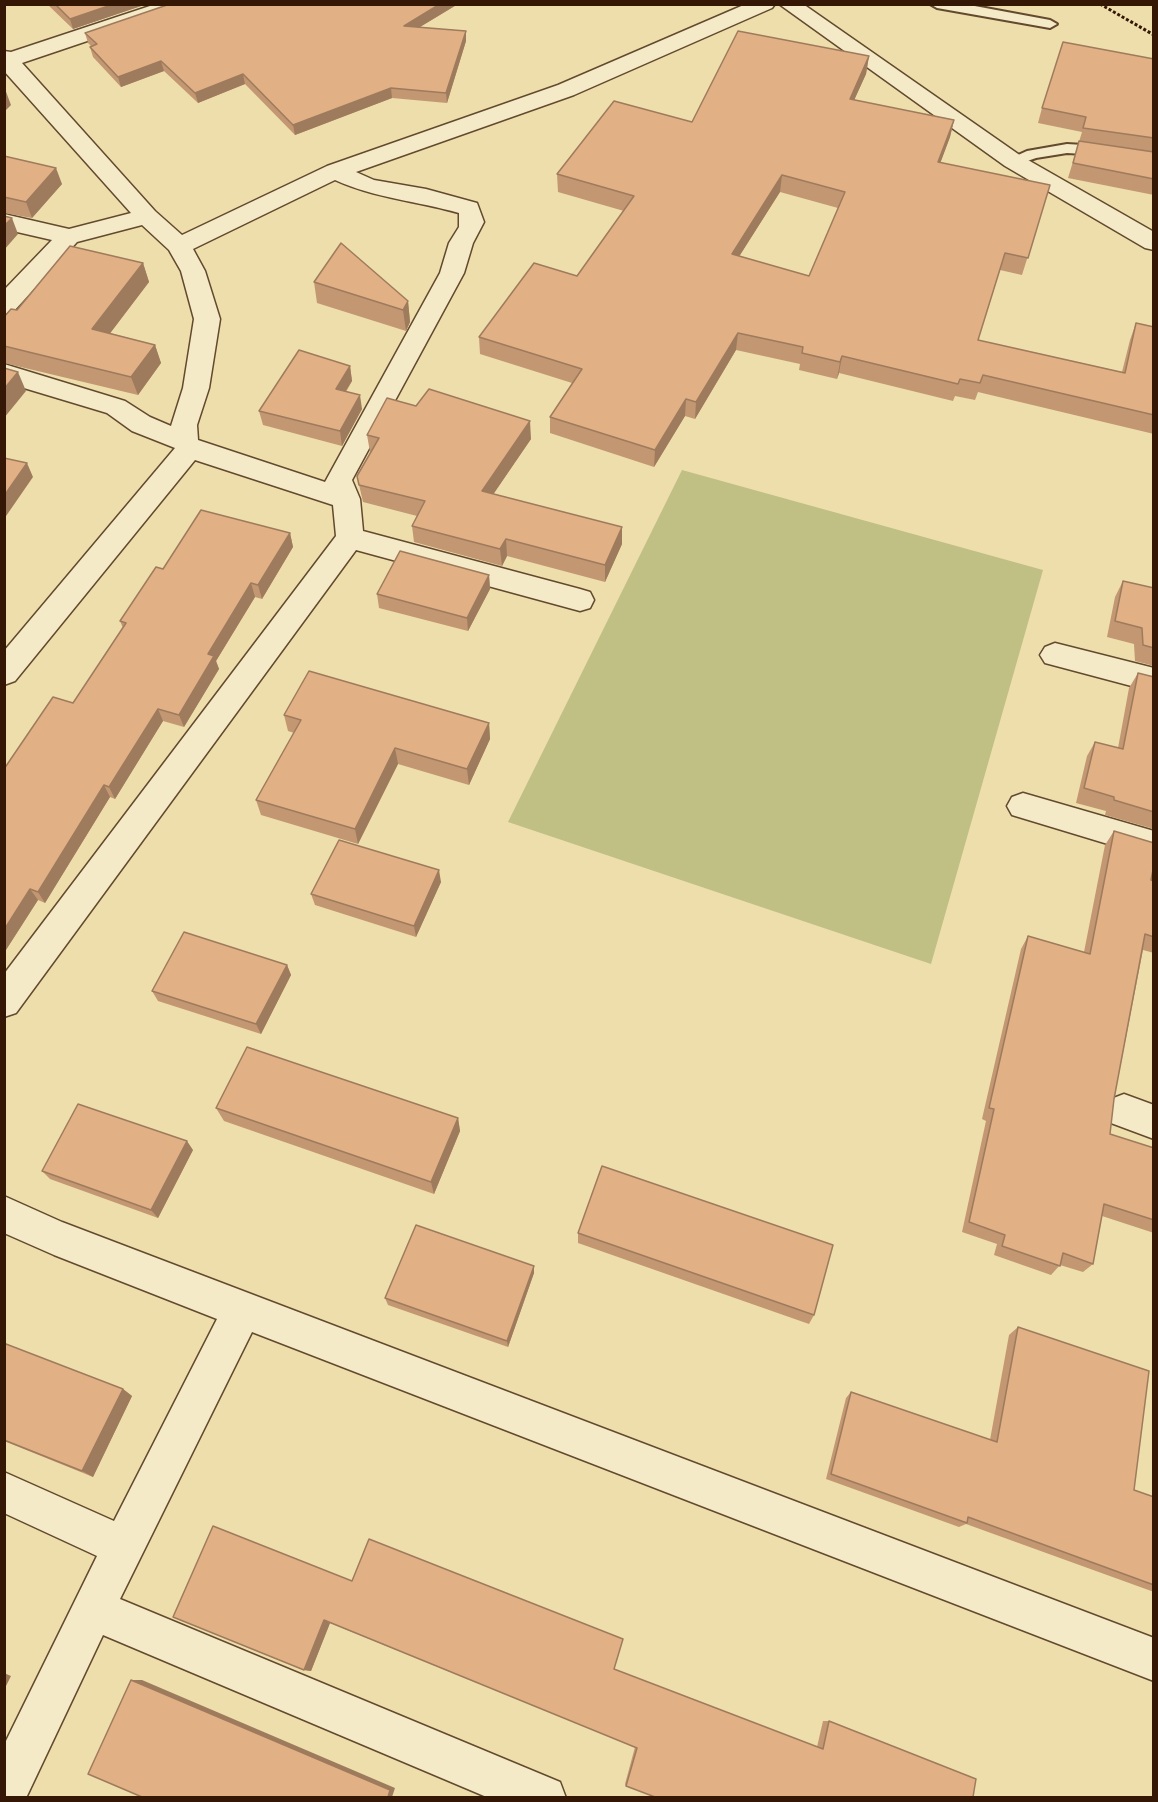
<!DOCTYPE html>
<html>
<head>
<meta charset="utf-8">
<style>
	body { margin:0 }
	#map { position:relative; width:1158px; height:1802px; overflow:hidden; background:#eedeab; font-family:Cardo,serif }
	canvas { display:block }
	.frame { position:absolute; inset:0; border:6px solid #351705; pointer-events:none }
</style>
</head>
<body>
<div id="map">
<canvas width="1158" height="1802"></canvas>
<div class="frame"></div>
</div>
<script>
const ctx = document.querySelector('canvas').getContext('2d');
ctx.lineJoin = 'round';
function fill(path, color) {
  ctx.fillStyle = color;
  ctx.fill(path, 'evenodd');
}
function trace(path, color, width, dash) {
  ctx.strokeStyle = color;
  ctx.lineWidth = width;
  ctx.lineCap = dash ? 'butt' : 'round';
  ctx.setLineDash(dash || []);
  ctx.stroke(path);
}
const green = new Path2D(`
	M682,470L1043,570L931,964L508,822Z`);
const path = new Path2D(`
	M1100,4L1154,35`);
const service = new Path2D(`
	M930,4H964L1050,20L1057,24L1050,28L937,8Z
	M1067,144L1100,146L1154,155V165L1100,155L1067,153L1036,158L1013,166L1005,161L1027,151Z`);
const minor = new Path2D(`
	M156,4H188L185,8L22,63L155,211L182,235L327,166L558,85L746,4H775L772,8L574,95L356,172L374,180L426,189L477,203L484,222L473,243L464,273L352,480L360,499L363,531L580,589L590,592L594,600L590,608L580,611L356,550L16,1013L4,1017V974L336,536L333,505L195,460L15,681L4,685V651L175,448L132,431L107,413L4,382V364L125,401L150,417L171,426L183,388L194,319L181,271L169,250L142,225L77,242L13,312L4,314V290L52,240L4,229V214L69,229L131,213L4,71V51L11,52ZM335,180C374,198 417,201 459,213V227L449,243L440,273L325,482L198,440L197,425L209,388L220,319L205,271L193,249Z
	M779,4H803L1021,156L1154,232V250L1145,248L1005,166Z
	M1055,643L1154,668V692L1045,663L1040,655L1045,647Z
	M1023,793L1154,831V858L1012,815L1007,806L1012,797Z
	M1124,1094L1154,1105V1139L1111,1123L1106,1111L1111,1099Z
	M4,1196L62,1222L1154,1638V1681L252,1332L120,1599L560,1782L566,1798H489L103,1635L26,1798H4V1745L97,1556L4,1513V1472L114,1521L217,1319L54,1255L4,1233Z`);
const wall = new Path2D(`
	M47,4H147L73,29Z
	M170,4H458L420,27L466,31V41L447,103L392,98L295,135L245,84L198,103L164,71L121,87L93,57L90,47L91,46L88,43L85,33Z
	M869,56L866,74L854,100L954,120L950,137L940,163L1050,185L1022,275L1000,270L978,340L1122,372L1130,340L1136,323L1154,327V434L978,392L975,400L955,396L953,401L839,373L837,379L799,370L800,364L736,350L695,419L685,416L654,467L550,433V417L572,383L480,354L479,337L577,276L624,211L558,192L557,174L692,122ZM780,192L838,208L809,276L739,256Z
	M1154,59V195L1068,178L1082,132L1038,123L1042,108Z
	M4,156L62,184L32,218L4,213Z
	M143,263L149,282L110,333L155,345L161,363L138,395L4,363V317L17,310Z
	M314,282L408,301L410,322L406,331L317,303Z
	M350,366L352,381L346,392L362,409L342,446L263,425L259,411Z
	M367,435L531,439L493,494L622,544L605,582L507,556L502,566L414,542L412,526L417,516L363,502L357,476L371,453L370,452Z
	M290,533L293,547L262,599L255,597L216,661L219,669L184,727L163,721L115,799L110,797L45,903L38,900L4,953V769L73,703L123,628L120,621L163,569Z
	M489,575L490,589L468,631L379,608L377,594Z
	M1123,581L1154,588V666L1135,661L1134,644L1107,637L1115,597Z
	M1138,673L1154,677V829L1105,815L1106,811L1076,803L1087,756L1095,742L1118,748L1129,688Z
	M284,715L489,723L490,739L469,785L398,764L358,844L261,815L256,800L294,733L288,731Z
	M1114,831L1151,880L1154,881V953L1143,950L1114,1099L1110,1134L1154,1148V1233L1102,1216L1093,1264L1083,1272L1060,1265L1051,1275L994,1255L997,1244L962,1232L986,1121L982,1119L1021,949L1028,936L1084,952L1105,845Z
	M441,882L416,937L315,905L311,894Z
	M287,965L291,975L261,1034L158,1001L152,991Z
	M216,1108L458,1118L460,1131L434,1194L224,1121Z
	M193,1150L158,1218L50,1179L42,1171Z
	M578,1233L814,1315L809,1324L578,1243Z
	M534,1273L508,1347L388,1305L385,1298Z
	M1018,1327L1134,1490L1154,1497V1592L966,1524L959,1527L826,1479L846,1398L851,1392L990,1440L1009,1335Z
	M4,1347L123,1389L132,1396L93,1477L4,1441Z
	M352,1581L614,1669L817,1747L823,1721H829L976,1779L626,1786L625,1784L635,1747L330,1623L311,1671L304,1670Z`);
const shadedWall = new Path2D(`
	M114,4H147L73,29L70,19Z
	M440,4H458L405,36L404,26Z
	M466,31V41L447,103L446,93Z
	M869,56L866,74L847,116L850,99Z
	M161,61L164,71L121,87L118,77Z
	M243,74L245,84L198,103L195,93Z
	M391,88L392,98L295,135L293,125Z
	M5,89L11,105L4,112Z
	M954,120L950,137L934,180L938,162Z
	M56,168L62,184L32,218L26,202Z
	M782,175L780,192L730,271L732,254Z
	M12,218L18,234L4,250V226Z
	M143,263L149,282L99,348L92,329Z
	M408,301L410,322L406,331L403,310Z
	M738,333L736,350L695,419L696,402Z
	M155,345L161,363L138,395L131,377Z
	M842,356L839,373L837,379L840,362Z
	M350,366L352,381L338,403L336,389Z
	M18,372L26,391L4,418V389Z
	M360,395L362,409L342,446L340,431Z
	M686,399L685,416L654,467L655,450Z
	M530,421L531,439L484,508L482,491Z
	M27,463L33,477L4,519V496Z
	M622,527V544L605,582V565Z
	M290,533L293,547L262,599L258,585Z
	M506,539L507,556L502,566L500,549Z
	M489,575L490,589L468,631L467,618Z
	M251,583L255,597L216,661L219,669L184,727L179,715L208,654Z
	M158,709L163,721L115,799L109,787Z
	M489,723L490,739L469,785L467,769Z
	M395,748L398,764L358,844L355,829Z
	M104,785L110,797L45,903L38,892Z
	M439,870L441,882L416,937L414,926Z
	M30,889L38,900L4,953V930Z
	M287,965L291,975L261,1034L256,1024Z
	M458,1118L460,1131L434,1194L431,1182Z
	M187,1141L193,1150L158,1218L151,1210Z
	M534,1266V1273L508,1347L507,1341Z
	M123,1389L132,1396L93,1477L82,1471Z
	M324,1620L330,1623L311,1671L304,1670Z
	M4,1673L11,1676L4,1690Z
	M131,1680H142L395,1788L392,1797H388Z`);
const building = new Path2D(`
	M55,4H114L70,19Z
	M170,4H440L404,26L466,31L446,93L391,88L293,125L243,74L195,93L161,61L118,77L90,47L97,44L85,33Z
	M738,31L869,56L850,99L954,120L938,162L1050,185L1028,258L1005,253L978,340L1125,373L1136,323L1154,327V415L983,375L980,383L960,379L958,384L842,356L840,362L802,353L803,347L738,333L696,402L686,399L655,450L550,417L582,369L479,337L534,263L577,276L634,196L557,174L614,101L692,122ZM782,175L845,192L809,276L732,254Z
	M1063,42L1154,59V138L1083,128L1086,117L1042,108Z
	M1079,141L1154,152V179L1073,163Z
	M4,156L56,168L26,202L4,197Z
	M4,216L12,218L4,226Z
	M341,243L408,301L403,310L314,282Z
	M70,246L143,263L92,329L155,345L131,377L4,346V317L11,309L17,310Z
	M299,350L350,366L336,389L360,395L340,431L259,411Z
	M4,368L18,372L4,389Z
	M429,389L530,421L482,491L622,527L605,565L506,539L500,549L412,526L425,501L359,485L357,476L379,438L367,435L387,398L416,406Z
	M4,458L27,463L4,496Z
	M201,510L290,533L258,585L251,583L208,654L214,656L179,715L158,709L109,787L104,785L38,892L30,889L4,930V769L53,697L73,703L126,623L120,621L156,567L163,569Z
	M400,551L489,575L467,618L377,594Z
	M1123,581L1154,588V648L1143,645L1142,628L1115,621Z
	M309,671L489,723L467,769L395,748L355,829L256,800L301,720L284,715Z
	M1138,673L1154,677V812L1114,800V797L1084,788L1095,742L1123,749Z
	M1114,831L1154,843V865L1151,880L1154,881V937L1145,934L1114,1099L1110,1134L1154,1148V1220L1104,1204L1093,1264L1063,1253L1060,1266L1002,1246L1005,1235L969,1222L994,1109L989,1108L1028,936L1090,954Z
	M339,840L439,870L414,926L311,894Z
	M184,932L287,965L256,1024L152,991Z
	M247,1047L458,1118L431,1182L216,1108Z
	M78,1104L187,1141L151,1210L42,1171Z
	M602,1166L833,1245L814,1315L578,1233Z
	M416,1225L534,1266L507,1341L385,1298Z
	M1018,1327L1149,1371L1134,1490L1154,1497V1585L968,1517L967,1523L831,1474L851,1392L997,1442Z
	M6,1344L123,1389L82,1471L4,1440V1347Z
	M213,1526L352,1581L369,1539L623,1639L614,1669L823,1749L829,1721L976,1779L973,1797H655L626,1786L637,1748L324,1620L304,1670L173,1617Z
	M131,1680L390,1790L388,1797H142L88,1774Z`);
fill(green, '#c0bf84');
trace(service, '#63492e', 4);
trace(minor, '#63492e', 3);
trace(path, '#351705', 3, [3, 2]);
fill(service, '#f4eac8');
fill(minor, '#f4eac8');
fill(wall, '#c29772');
fill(shadedWall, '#9e7b5d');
fill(building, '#e2b085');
trace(building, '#9e7b5d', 1.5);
</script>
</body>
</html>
